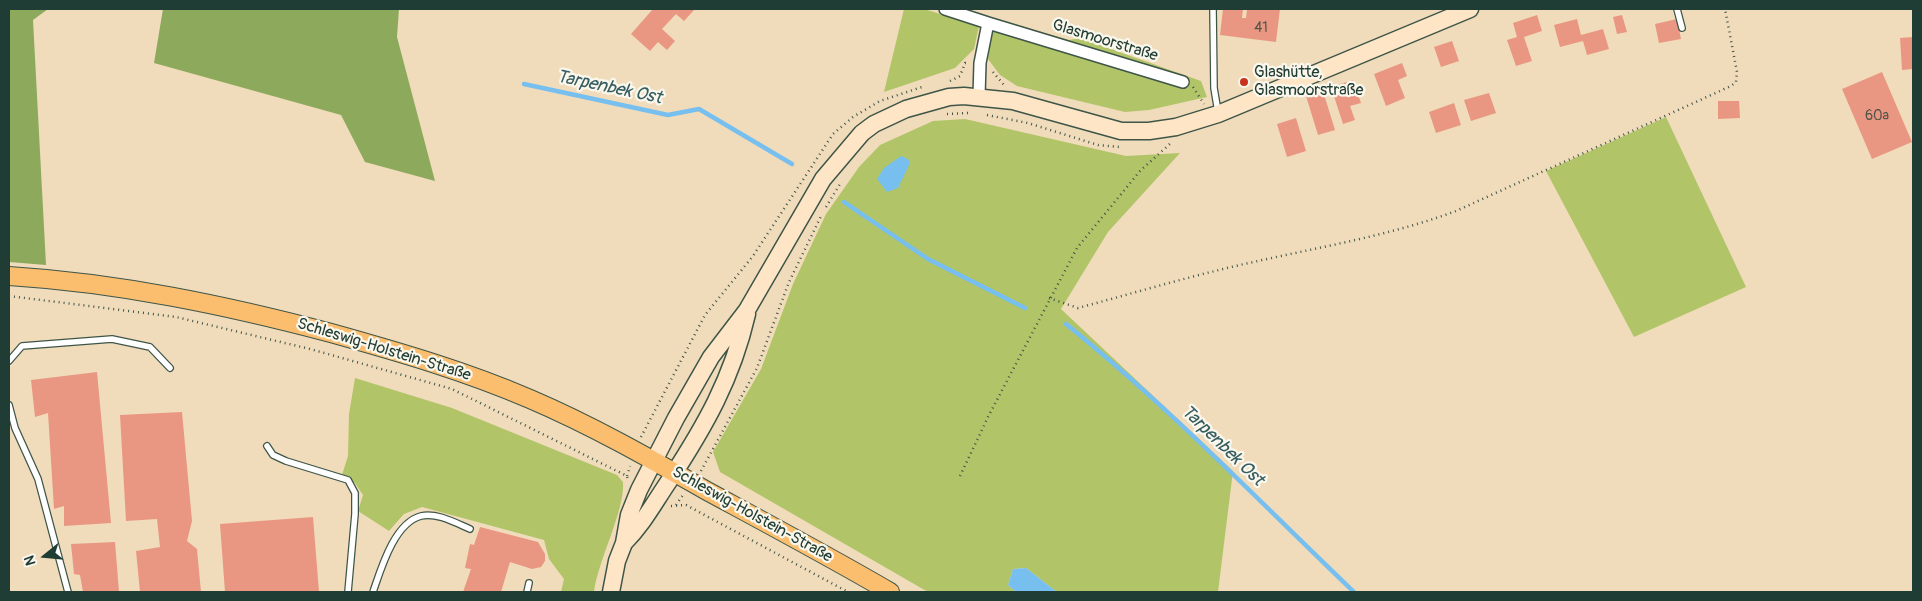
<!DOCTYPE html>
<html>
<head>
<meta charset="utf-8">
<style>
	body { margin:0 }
	#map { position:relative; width:1922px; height:601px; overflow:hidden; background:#f0dcbb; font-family:Pangolin,sans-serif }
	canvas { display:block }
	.frame { position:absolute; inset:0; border:10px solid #1f3d34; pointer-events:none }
	.north { position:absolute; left:20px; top:531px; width:50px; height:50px; -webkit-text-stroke:4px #fbf7ec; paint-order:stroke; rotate:253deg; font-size:14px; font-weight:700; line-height:20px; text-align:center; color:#1f3d34 }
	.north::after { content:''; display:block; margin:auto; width:18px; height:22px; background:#1f3d34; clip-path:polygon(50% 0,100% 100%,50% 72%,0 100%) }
</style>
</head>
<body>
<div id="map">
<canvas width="1922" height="601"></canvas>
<div class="frame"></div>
<div class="north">N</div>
</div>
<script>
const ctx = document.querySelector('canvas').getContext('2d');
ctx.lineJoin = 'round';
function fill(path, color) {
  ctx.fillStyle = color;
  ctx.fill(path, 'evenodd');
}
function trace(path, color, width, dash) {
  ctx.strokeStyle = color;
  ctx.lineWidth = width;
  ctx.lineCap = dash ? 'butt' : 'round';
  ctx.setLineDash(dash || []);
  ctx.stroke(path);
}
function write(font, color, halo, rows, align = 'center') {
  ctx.font = font + ' Pangolin,sans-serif';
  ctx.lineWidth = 4.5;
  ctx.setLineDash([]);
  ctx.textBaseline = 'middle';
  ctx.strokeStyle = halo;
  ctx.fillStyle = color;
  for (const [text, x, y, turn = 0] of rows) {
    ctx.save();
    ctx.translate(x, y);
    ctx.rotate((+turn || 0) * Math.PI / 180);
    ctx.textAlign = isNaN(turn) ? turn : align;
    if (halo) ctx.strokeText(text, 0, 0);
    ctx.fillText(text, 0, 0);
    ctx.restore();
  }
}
const green = new Path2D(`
	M904,9H924L979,26L974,49L955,68L884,92Z
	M994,18L1069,40L1080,38L1201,81L1207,97L1149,110L1125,112L1017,86L1000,75L988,59Z
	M1666,117L1746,287L1634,337L1546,171Z
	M965,119L1126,156L1180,153L1108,232L1061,309L1233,471L1218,592H1057L1026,568L1013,569L1008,585L1016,592H928L720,472L713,452L761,369L793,284L826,214L859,167L880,145L933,121Z
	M355,378L452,408L617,475L623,482C625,511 598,560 594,592H561L564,579L549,559L544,540L422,507L404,514L389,531L358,511L363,495L355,483L341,478L348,456L349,414Z`);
const forest = new Path2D(`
	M9,9H48L33,20L46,265L9,262Z
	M163,9H399L397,37L435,181L365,162L341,115L154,63Z`);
const water = new Path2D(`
	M901,156L908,159L910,163L898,188L887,192L877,179L884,168Z
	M1026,568L1057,592H1016L1008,585L1013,569Z`);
const stream = new Path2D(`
	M524,84L668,115L699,109L792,164
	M844,202L928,259L1025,308
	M1066,324C1168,406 1259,501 1354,592`);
const building = new Path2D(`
	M653,9H695L684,21L676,14L662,29L675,41L667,50L658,42L650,51L631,34Z
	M1223,9H1243L1242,18H1246L1247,9H1280L1276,42L1220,35Z
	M1537,15L1542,31L1524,37L1532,61L1516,66L1507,40L1517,37L1513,23Z
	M1622,15L1627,32L1617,34L1613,17Z
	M1577,19L1581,35L1603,29L1609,49L1587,55L1583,41L1560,47L1554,25Z
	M1677,19L1681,39L1659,43L1655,24Z
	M1913,37V69L1902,70L1900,38Z
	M1452,41L1459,61L1441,67L1434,47Z
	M1402,63L1407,76L1398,80L1405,98L1386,106L1374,74Z
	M1882,72L1912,142L1872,159L1842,89Z
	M1353,80L1361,103L1350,106L1355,120L1343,124L1331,87Z
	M1323,91L1335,130L1318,135L1306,96Z
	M1489,93L1496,113L1471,121L1464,100Z
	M1718,101H1739L1740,118L1718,119Z
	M1454,103L1461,125L1436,133L1429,112Z
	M1296,118L1306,151L1287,157L1277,124Z
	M97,372L111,523L64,526V506L54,509L48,413L35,417L31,380Z
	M182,412L192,521L187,541L197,549L201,592H140L136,551L160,547L157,519L126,521L120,415Z
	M313,517L319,592H225L220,524Z
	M480,527L538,542L545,554V561L541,567L532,569L510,562L501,592H463L471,569L465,568L470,544L474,545Z
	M115,542L119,592H83L80,575L74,574L71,544Z`);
const path = new Path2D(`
	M993,72L1004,85
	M950,81L960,76L965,63H967
	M1193,87L1204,104
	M947,114L969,113
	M987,115L1028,123L1098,145L1120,147
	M826,207L840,184
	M9,296L176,317L310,349L452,389L627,476L628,480
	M1049,298L1078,308C1138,292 1197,274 1258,261C1325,246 1392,235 1456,211L1731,86L1736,82L1737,72L1725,9
	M641,437L705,315L753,256L833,134L853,117L880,101L922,87
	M701,471L757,368L789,282L822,214
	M627,476L630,466
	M960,476L989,415L1077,248L1140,171L1172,142
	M676,505L683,495
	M671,506L686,505L848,592`);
const service = new Path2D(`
	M1213,9L1214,88L1218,112
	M1677,9L1682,28
	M9,361L22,346L112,339L150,347L170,368
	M9,405L15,428L38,479L68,592
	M267,446L273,455L286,461L348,480L355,493V514L348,592
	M373,592C381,569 394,523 421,516C436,512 456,523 470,529
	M527,592L529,583`);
const minor = new Path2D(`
	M945,9L988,23L980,63L979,96
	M988,23L1183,82`);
const secondary = new Path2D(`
	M624,543C643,524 654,503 669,481C705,426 732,379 747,314
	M611,592L617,561L624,543L629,515L639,490L676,418L711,357L747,310L823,179L862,133L874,124L906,109L949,97L964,96L1013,101L1121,131H1149L1176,127L1218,114L1470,9`);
const primary = new Path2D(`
	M9,276C119,283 225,305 331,333C399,352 465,371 530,399C591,425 649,458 707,491C768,524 830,557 890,592`);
const markers = [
	[1244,82,5,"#c8321e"]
];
const numberNames = [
	["41",1261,28],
	["60a",1877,116]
];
const streetNames = [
	["Glasmoorstraße",1105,41,17],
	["Schleswig-Holstein-Straße",384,350,17],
	["Schleswig-Holstein-Straße",752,515,29]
];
const poiNames = [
	["Glashütte,",1254,73],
	["Glasmoorstraße",1254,91]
];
const waterNames = [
	["Tarpenbek Ost",609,88,12],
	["Tarpenbek Ost",1222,446,44]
];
fill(green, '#b2c468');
fill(forest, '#8daa5c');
fill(water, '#77bfef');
trace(stream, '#77bfef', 4.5);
fill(building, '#e99782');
trace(service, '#3e5548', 8);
trace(minor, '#3e5548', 14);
trace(secondary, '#3e5548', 19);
trace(primary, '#3e5548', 20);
trace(path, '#3e5548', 2.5, [1, 4]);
trace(service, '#fff', 5.5);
trace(minor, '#fff', 11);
trace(secondary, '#fde5c5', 16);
trace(primary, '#fbbd6e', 18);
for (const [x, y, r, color] of markers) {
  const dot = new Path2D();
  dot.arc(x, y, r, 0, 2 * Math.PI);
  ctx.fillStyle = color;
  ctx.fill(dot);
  trace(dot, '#fbf7ec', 2);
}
write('14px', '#525448', null, numberNames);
write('16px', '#1f3d34', '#fbf7ec', streetNames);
write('16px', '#1f3d34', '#fbf7ec', poiNames, 'left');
write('italic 18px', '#355e63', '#fbf7ec', waterNames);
</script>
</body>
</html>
